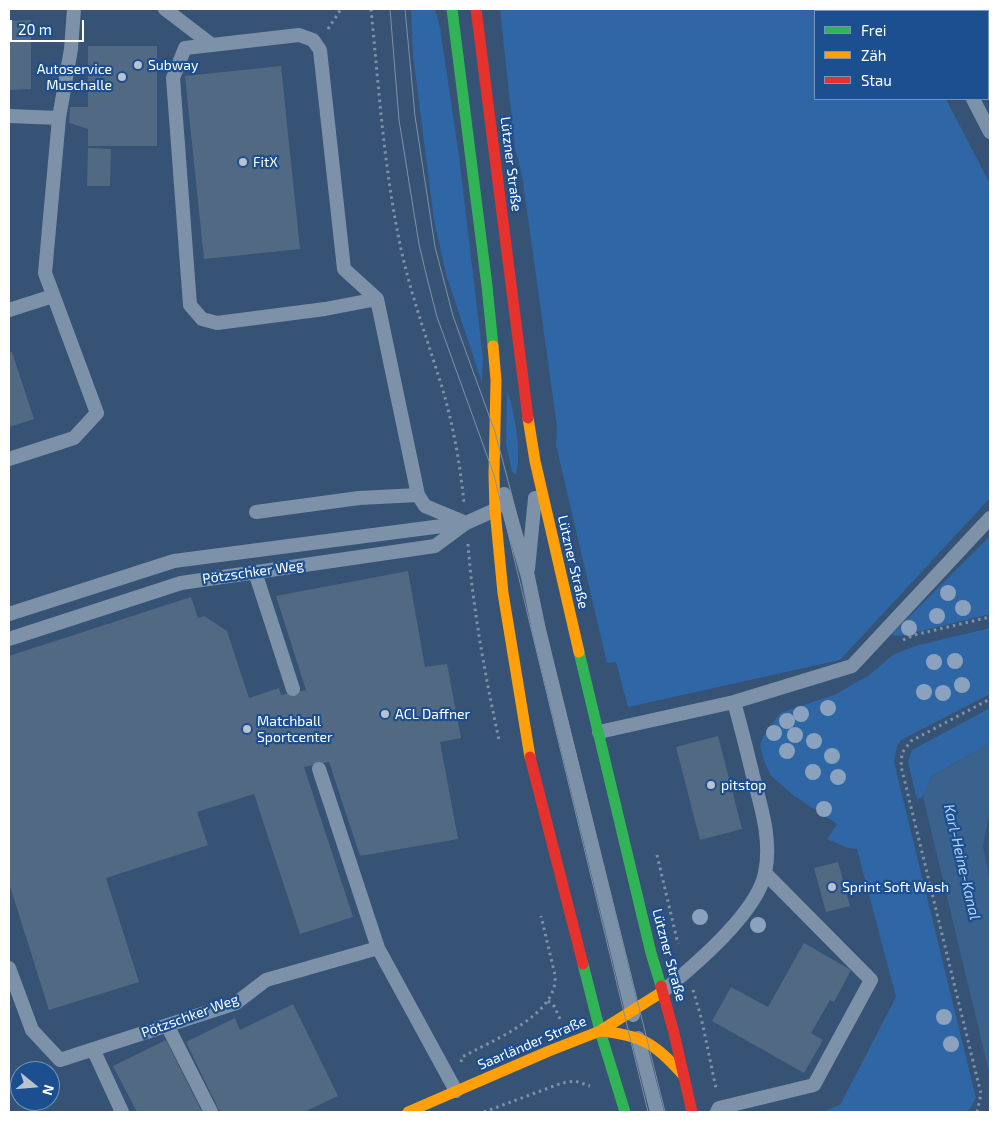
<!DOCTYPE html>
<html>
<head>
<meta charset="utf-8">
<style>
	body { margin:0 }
	#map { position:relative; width:999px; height:1121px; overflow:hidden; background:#365274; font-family:"Exo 2",sans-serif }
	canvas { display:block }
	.frame { position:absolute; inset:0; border:10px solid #fff; pointer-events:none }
	.legend { position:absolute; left:814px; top:10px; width:175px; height:90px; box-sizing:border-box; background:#1b4f8f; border:1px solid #7695bc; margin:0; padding:6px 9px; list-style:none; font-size:15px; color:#fff }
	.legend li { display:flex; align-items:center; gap:10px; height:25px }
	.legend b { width:25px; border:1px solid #7695bc }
	.north { position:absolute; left:10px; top:1061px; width:50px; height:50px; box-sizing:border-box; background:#1b4f8f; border:1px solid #7695bc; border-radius:50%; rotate:107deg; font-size:14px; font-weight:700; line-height:20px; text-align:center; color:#fff }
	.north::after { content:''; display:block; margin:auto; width:18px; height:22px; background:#b9c2ce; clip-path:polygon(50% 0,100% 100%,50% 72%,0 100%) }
	.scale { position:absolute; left:10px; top:20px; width:74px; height:22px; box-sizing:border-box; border:2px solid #fff; border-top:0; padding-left:6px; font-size:15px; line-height:18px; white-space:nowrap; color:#fff; -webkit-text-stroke:4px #1b4f8f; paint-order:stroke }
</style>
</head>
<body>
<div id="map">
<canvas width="999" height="1121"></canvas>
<div class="frame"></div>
<ul class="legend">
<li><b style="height:6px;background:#30b455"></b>Frei</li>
<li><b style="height:6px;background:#ff9f0a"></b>Zäh</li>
<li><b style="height:6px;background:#e5322d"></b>Stau</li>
</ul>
<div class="north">N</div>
<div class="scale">20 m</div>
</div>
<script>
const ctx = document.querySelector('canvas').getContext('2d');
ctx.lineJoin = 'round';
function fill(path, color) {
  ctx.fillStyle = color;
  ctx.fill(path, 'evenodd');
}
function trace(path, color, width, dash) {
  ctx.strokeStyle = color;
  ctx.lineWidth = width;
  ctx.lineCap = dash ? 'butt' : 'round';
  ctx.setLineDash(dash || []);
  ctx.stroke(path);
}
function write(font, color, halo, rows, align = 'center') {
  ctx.font = font + ' "Exo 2",sans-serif';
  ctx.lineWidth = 4.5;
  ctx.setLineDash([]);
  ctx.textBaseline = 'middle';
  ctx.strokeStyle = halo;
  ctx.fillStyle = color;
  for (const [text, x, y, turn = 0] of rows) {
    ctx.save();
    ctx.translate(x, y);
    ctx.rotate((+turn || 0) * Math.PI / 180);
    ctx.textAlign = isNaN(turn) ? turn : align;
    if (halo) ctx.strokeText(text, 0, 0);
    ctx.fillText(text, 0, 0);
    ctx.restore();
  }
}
const green = new Path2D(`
	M411,9H435L440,27L459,156L483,358L482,383L446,274L434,220L413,55Z
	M500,9H917V11H815V99H946L990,184V498L840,660L628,707L616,662L607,663L556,445L557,427L522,175L515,148Z
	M507,391C515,412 522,453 516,475L512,472L506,444Z
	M990,536V614L900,636L891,635Z
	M990,628V694L901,740L897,746L894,762L976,1098L970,1109L967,1112H822L840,1105L896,997L857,849L848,848L827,839L837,824L794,796L771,776L764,761L760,746L763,737L780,713L834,695L868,676L894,654L919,645Z
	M990,708V743L932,776L923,797L917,799L908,762L912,750Z`);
const water = new Path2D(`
	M990,743V808L983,846L990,881V1076L923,797L932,776Z`);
const building = new Path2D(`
	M31,20V89L9,90V21Z
	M88,46H157V146H88V129L69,123L70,107H88Z
	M281,66L300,249L204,259L185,76Z
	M88,148L111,149L110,186H87Z
	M12,352L34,419L9,427V353Z
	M408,571L425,667L447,664L461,738L440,742L458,839L360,856L329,762L304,767L353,917L300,934L254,794L197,812L208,845L106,878L139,982L49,1010L9,883V656L191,597L198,618L204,616L227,631L249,698L279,688L281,695L306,690L276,596Z
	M718,736L742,829L700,840L676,747Z
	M838,862L850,906L826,912L814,868Z
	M804,943L851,970L834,1002L830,1000L811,1033L823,1040L804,1073L712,1021L731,987L768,1007Z
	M293,1004L338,1096L304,1112H220L186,1042L235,1018L240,1030Z
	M166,1040L202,1112H137L113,1066Z`);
const path = new Path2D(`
	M371,9C379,89 384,170 401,249C411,295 427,339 441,384C453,423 460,463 464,503
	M328,29L341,9
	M468,544C473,610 485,675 499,740
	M903,640L914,635L990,617
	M657,855L678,944
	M693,990L701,1017L716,1088
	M548,1001L554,1006L560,1019
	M461,1062L462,1057C491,1041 559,1015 555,975L541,916
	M484,1112L562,1083L575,1081L590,1086
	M977,1112L981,1094L901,766L902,753L911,741L990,699`);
const lane = new Path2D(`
	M165,9L212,45L299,35L313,40L320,50L344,269L377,299L418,495L425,506L466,523
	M941,11V9
	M212,45L185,48L173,78L190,305L202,319L217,323L325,309L377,299
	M973,99L990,132
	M9,116L59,118
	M9,310L53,296
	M9,459L74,438L97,413L45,273L59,118L71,49L74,9
	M504,494L528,577L539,630L633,1015
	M256,512L359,498L418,495
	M528,569L535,498
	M255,572L293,689
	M9,614L174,561L465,523
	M9,639L181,583L435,546L466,523L495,510
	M599,732L734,702L852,666L990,518
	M319,769L378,948L456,1091
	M9,968L32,1030L60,1060L236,1003L266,980L378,948
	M662,992C694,966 757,913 765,873C772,840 761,807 753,776C747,751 741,727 734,702
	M167,1025L211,1112
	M638,1038L657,1112
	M93,1049L122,1112
	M717,1112L719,1108L814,1085L871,980L765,873`);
const fast = new Path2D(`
	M452,9L487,286L493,346
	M579,652L651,953L661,986
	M583,964L600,1031L625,1112`);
const slow = new Path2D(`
	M493,346L496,380L494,475L495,510L503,593L530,757
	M528,418L535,461L579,652
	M600,1031C642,1035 656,1044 683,1075
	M408,1112L549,1051L600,1031L662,992`);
const jam = new Path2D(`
	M476,9L528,418
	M530,757L583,964
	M661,986L674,1033L692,1112`);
const tram = new Path2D(`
	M390,9L399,120L419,244L427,278L437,317L494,475L648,1112
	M405,9L415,116L435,247L453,316L495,432L511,492L665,1112`);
const trees = [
	[948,593],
	[963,608],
	[937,616],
	[909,628],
	[955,661],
	[934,662],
	[962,685],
	[924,692],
	[943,693],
	[828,708],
	[801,714],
	[787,721],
	[774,733],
	[795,735],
	[814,741],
	[787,751],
	[832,756],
	[813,772],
	[838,777],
	[824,809],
	[700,917],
	[758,925],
	[944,1017],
	[951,1044]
];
const markers = [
	[138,65,5,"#b9c2ce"],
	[122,77,5,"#b9c2ce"],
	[243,162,5,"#b9c2ce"],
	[385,714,5,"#b9c2ce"],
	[247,729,5,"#b9c2ce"],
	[711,785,5,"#b9c2ce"],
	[832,887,5,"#b9c2ce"]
];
const poiNames = [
	["Subway",148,65],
	["Autoservice",112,69,"right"],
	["Muschalle",112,85,"right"],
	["FitX",253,162],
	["ACL Daffner",395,714],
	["Matchball",257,721],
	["Sportcenter",257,737],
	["pitstop",721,785],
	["Sprint Soft Wash",842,887]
];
const streetNames = [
	["Lützner Straße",511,164,83],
	["Lützner Straße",573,562,77],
	["Pötzschker Weg",253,572,-8],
	["Lützner Straße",669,955,75],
	["Pötzschker Weg",190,1016,-20],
	["Saarländer Straße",532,1043,-23]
];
const waterNames = [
	["Karl-Heine-Kanal",962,862,77]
];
fill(green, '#2f66a5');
fill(water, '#3b618d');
fill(building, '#526984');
trace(path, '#7d92a8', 3, [2.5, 4]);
trace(lane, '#7d92a8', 14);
trace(fast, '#30b455', 11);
trace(slow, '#ff9f0a', 11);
trace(jam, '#e5322d', 11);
trace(tram, '#7e92a7', 1);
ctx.fillStyle = '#8aa2be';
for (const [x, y] of trees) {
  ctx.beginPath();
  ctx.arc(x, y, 8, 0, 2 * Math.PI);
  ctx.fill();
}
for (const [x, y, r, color] of markers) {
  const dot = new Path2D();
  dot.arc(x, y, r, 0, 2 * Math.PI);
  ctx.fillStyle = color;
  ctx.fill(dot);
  trace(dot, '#1b4f8f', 2);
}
write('14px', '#fff', '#1b4f8f', poiNames, 'left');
write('14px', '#fff', '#1b4f8f', streetNames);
write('italic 15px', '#b5d3f5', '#1b4f8f', waterNames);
</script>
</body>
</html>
